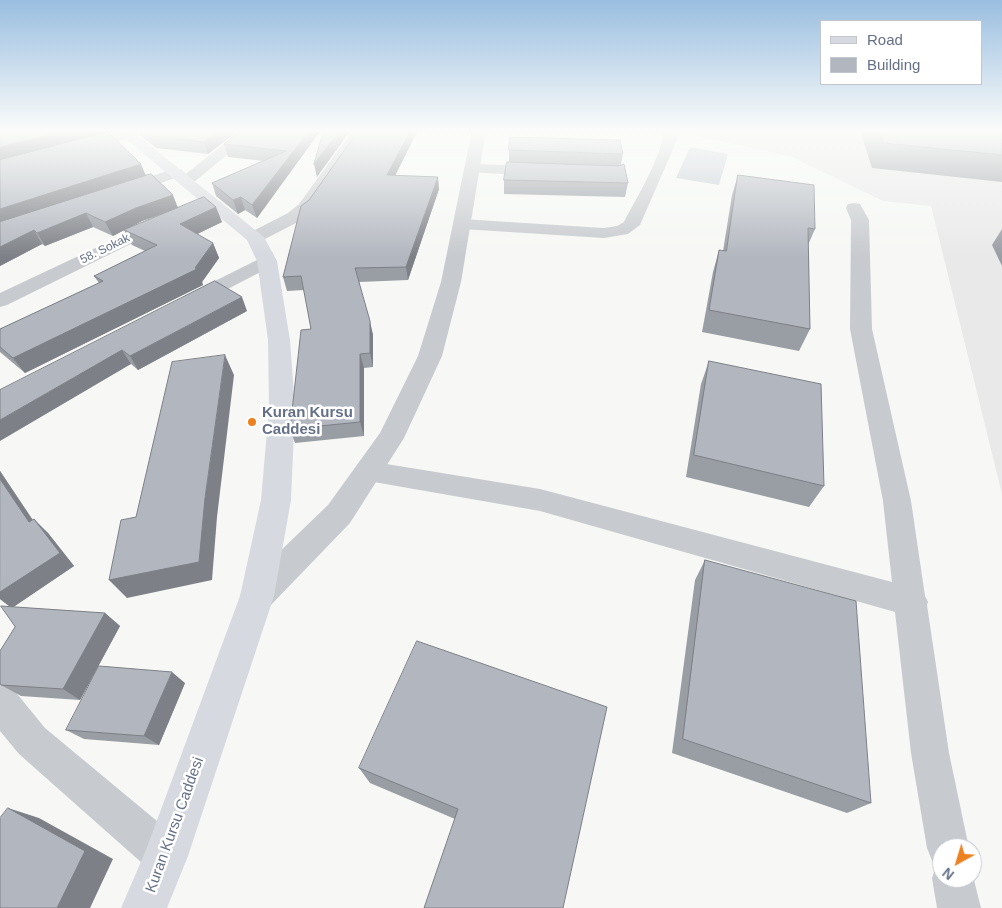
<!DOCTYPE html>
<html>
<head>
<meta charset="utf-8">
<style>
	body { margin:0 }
	#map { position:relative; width:1002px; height:908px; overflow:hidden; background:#f7f8f5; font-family:Arial,sans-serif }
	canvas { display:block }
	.legend { position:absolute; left:820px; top:20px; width:162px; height:65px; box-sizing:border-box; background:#fff; border:1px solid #c1c6cf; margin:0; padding:6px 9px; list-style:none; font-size:15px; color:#657087 }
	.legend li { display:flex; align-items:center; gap:10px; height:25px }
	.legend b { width:25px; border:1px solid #c1c6cf }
	.north { position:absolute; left:932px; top:838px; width:50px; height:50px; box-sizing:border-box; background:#fff; border:1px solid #c1c6cf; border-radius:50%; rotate:219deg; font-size:14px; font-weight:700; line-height:20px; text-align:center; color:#657087 }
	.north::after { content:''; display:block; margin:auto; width:18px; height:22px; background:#ec8121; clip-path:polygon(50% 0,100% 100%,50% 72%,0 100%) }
</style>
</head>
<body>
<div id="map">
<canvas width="1002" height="908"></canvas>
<ul class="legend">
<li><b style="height:6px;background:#d6d9df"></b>Road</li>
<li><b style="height:14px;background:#b2b7bf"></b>Building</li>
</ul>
<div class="north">N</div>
</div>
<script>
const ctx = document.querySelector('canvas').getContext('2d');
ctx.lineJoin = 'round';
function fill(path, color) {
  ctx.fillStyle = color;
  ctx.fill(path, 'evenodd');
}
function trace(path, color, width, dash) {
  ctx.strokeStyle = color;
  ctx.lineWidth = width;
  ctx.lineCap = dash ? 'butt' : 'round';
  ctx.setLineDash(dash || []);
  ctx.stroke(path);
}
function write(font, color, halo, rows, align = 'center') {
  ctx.font = font + ' Arial,sans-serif';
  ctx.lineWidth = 5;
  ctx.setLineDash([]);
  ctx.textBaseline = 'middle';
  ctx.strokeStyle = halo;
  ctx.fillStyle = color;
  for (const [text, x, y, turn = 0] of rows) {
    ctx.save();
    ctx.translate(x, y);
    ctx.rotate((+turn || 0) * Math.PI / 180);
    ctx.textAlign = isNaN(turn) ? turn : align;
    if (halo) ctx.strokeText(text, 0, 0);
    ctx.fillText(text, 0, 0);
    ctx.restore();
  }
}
const built = new Path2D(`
	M679,130H1002V494L931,206L883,201L792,157L679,132Z`);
const water = new Path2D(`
	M690,147L728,154L719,185L676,178Z`);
const minor = new Path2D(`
	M242,130H257L193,183H181L179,180L182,176L123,195L117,193L115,190L117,187L177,168L182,170L185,173L183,176Z
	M353,130H367L311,212L300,221L261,241L255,242L249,241L246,237L249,233L288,213L299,204Z
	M663,130H677V140L640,225L628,234L604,238L462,229L456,228L453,224L456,220L462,219L604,228L617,226L624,222C636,198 663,156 663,130Z
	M126,131L133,135L131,138L79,151L74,150L72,147L74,144Z
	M472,164L541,166L546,168L549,171L546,174L541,176L467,172L464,169L467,166Z
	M854,203L860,204L869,220L872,329L911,501L925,596L928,602L927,605L949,753L969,848H942V878H972V872L981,908H937L932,878L937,864L933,863L927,848L911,753L895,612L540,511L368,481L358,478L355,471L358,464L368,461L540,489L892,582L883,501L850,329L851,220L846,208L848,204Z
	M159,218L165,219L168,223L165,227L7,305L0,307V293Z
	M267,255L274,257L276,261L274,265L197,305L190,307L183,305L180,301L183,297Z
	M0,684L13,689L45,728L181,841L187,856L181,871L166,877L151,871L19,754L0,731Z`);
const tertiary = new Path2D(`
	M472,130H486L461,282L442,356L404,438L350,523L269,607L257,611L245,607L240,596L245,585L328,505L380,433L418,356L441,282Z`);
const secondary = new Path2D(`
	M115,130H131L264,237L277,261L290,340L295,408L291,500L274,596L188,856L167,908H121L146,850L240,596L261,500L269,408L268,340L257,261L247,240Z`);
const wall = new Path2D(`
	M0,130L114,132L109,133L146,175L178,207L222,222L197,234L213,243L219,258L202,282L203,285L25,373L0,352V329L99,283L94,276L145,251L132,245L124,230L113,236L93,227L45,246L42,244L0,266ZM165,213L127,229L142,221Z
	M134,130H239L208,154L156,148Z
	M242,130H321L257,218L245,210L238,214L216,196L212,183L264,161L228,157L224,144Z
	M359,130H418L395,175L439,189L408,280L359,282L373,335V367L364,368V436L295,443L290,429L311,329L304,290L287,291L283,277L309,200Z
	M860,130H1002V182L872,168Z
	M509,150L623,154L621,165L628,183L625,197L504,194V180L509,162Z
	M738,175L815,229L808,245L810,329L799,351L702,332L713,272L719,250L723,251L732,195Z
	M1002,229V266L992,245Z
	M247,311L138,370L131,364L0,390Z
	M709,361L824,486L809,507L686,477L701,384Z
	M0,471L33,520L48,533L74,566L13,607L105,613L120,626L80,700L21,696L1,685L15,627L10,607L0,599Z
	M705,560L871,803L847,813L672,753L695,580Z
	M185,683L159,745L84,739L66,730Z
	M607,707L455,819L370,783L359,768Z`);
const shadedWall = new Path2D(`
	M70,130H113L114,132L0,161V147Z
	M220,130H239L208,154L204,142Z
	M310,130H321L257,218L252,205Z
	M340,130H351L317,177L314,164Z
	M411,130H418L389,188L387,175Z
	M141,164L146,176L0,225V209Z
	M438,177L439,189L408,280L406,267Z
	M173,195L178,208L142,221L113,236L105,222L136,208Z
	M241,197L245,210L238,214L233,200Z
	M216,207L222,222L187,239L180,224Z
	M86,213L93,227L45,246L37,233Z
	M34,230L42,244L0,266V247Z
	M213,243L219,258L202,282L203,285L25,373L13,358L195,268Z
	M242,297L247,311L138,370L130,356Z
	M370,321L373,335V367L370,353Z
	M122,350L131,364L0,441V420Z
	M360,354L364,368V436L360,422Z
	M225,355L234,375L217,517L212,580L127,598L109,580L205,498Z
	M0,471L43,536L29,522L0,479Z
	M34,519L48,533L74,566L12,608L0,599V592Z
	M105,613L120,626L80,700L63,689Z
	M172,672L185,683L159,745L144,736Z
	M8,808L39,818L113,859L90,908H57Z`);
const building = new Path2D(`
	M0,130H70L0,147Z
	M144,130H220L204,142L151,136Z
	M242,130H310L252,205L241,197L233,200L212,183L286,151L224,144Z
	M324,130H340L314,164Z
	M359,130H411L387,175L438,177L406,267L355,268L370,321V353L360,354V422L290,429L301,330L311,329L301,276L283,277L301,206L309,200Z
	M879,130H1002V155L884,143Z
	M108,132L141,164L0,209V160Z
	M510,137L620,140L623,154L509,150Z
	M507,162L619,166L624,164L628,183L504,180Z
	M151,174L173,195L136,208L105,222L86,213L37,233L34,230L0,247V222Z
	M738,175L814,185L815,229L808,228L810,329L709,310L719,250L726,251Z
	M204,197L216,207L180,224L213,243L195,268L197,269L13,358L0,347V329L103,281L94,276L157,245L124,230Z
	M215,281L242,297L130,356L122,350L0,420V390Z
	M225,355L205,498L199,562L109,580L121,520L136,517L172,362Z
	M709,361L821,384L824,486L694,455Z
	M0,479L29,522L34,519L60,553L0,592Z
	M705,560L856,601L871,803L683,739Z
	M1,606L105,613L63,689L1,685L0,683V651L15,627Z
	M417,641L607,707L563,908H424L458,809L359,768Z
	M99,666L172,672L144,736L66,730Z
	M8,808L85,851L57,908H0V818Z`);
const markers = [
	[252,422,5,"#ec8121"]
];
const farStreetnames = [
	["58. Sokak",105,249,-26]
];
const poiNames = [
	["Kuran Kursu",262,413],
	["Caddesi",262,430]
];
const streetNames = [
	["Kuran Kursu Caddesi",175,825,-70]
];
fill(built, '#e8e9e8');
fill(water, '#c6ccd4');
fill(minor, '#c7cace');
fill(tertiary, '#c7cace');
fill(secondary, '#d6d9df');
fill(wall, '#999da4');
fill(shadedWall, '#7d8086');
fill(building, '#b2b7bf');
trace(building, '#7d8086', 1);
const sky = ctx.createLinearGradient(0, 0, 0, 257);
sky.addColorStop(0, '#9abee0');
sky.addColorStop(0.51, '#fbfcfa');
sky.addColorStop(1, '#fbfcfa00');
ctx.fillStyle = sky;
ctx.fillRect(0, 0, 1002, 257);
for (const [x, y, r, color] of markers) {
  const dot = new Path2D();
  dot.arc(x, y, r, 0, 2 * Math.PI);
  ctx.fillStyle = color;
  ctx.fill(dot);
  trace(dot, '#fff', 2);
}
write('12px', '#657087', '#fff', farStreetnames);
write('bold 15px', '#657087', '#fff', poiNames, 'left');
write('15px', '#657087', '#fff', streetNames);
</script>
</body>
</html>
